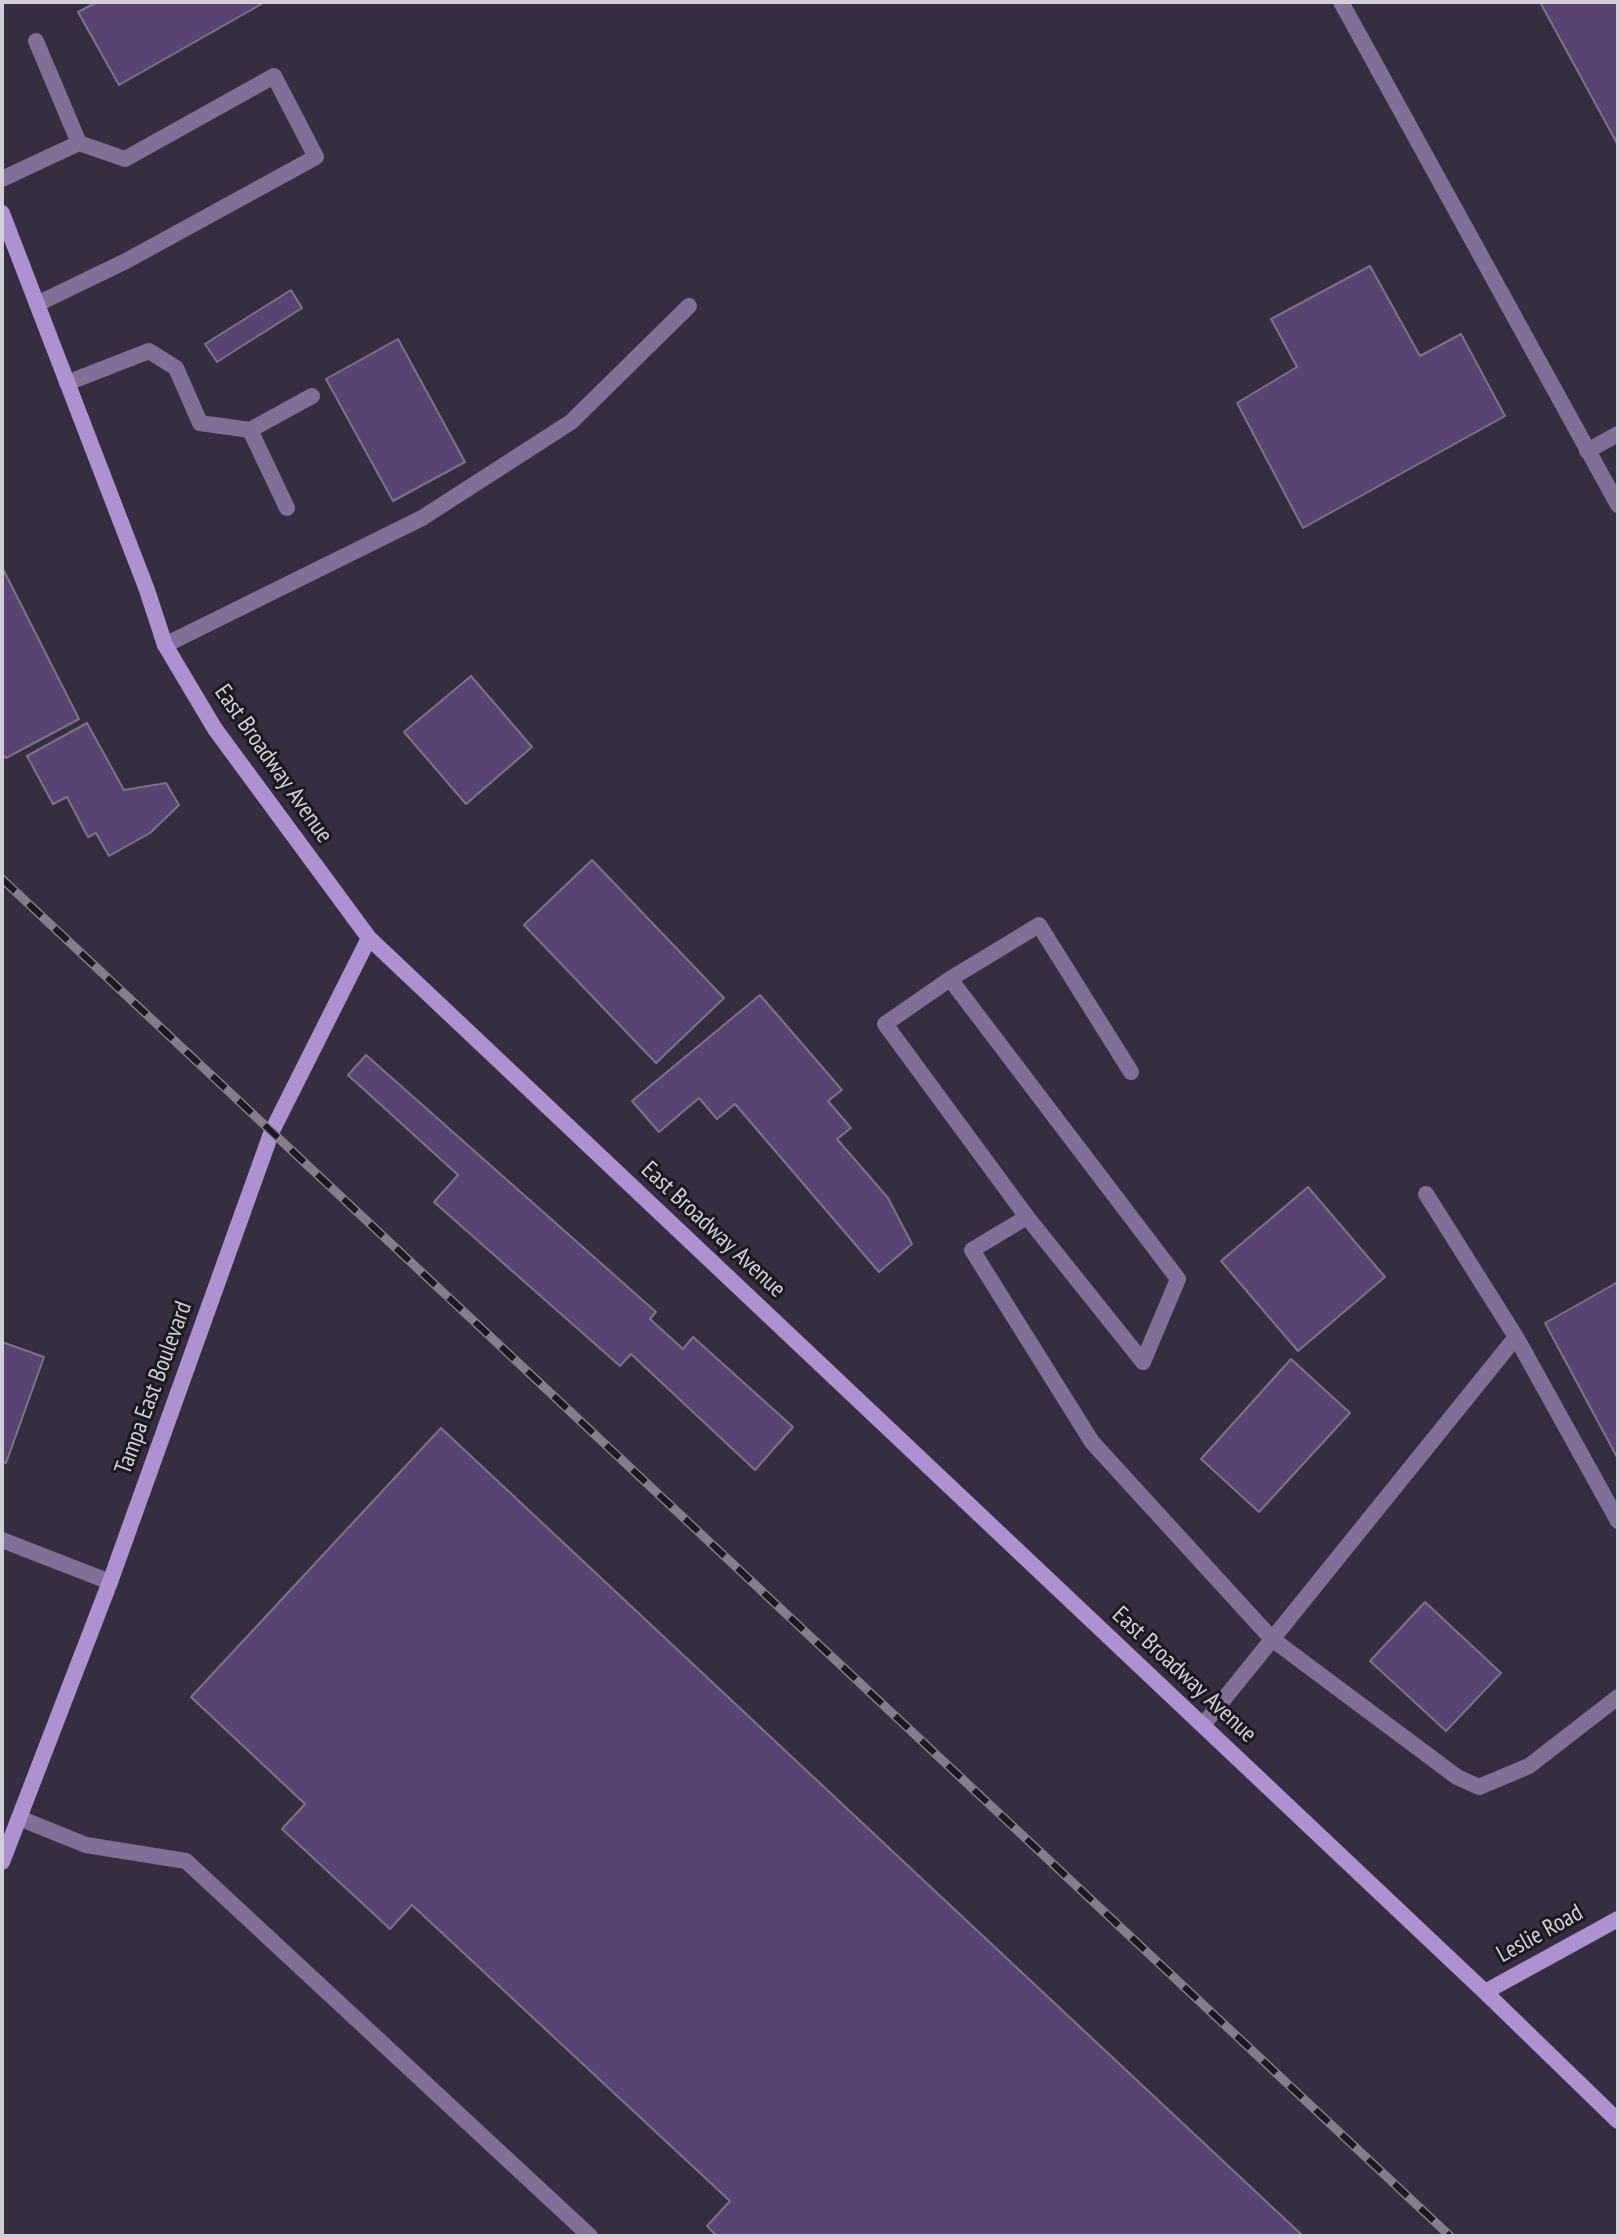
<!DOCTYPE html>
<html>
<head>
<meta charset="utf-8">
<style>
	body { margin:0 }
	#map { position:relative; width:1620px; height:2238px; overflow:hidden; background:#362e40; font-family:"PT Sans Narrow",sans-serif }
	canvas { display:block }
	.frame { position:absolute; inset:0; border:4px solid #d3cfda; pointer-events:none }
</style>
</head>
<body>
<div id="map">
<canvas width="1620" height="2238"></canvas>
<div class="frame"></div>
</div>
<script>
const ctx = document.querySelector('canvas').getContext('2d');
ctx.lineJoin = 'round';
function fill(path, color) {
  ctx.fillStyle = color;
  ctx.fill(path, 'evenodd');
}
function trace(path, color, width, dash) {
  ctx.strokeStyle = color;
  ctx.lineWidth = width;
  ctx.lineCap = dash ? 'butt' : 'round';
  ctx.setLineDash(dash || []);
  ctx.stroke(path);
}
function write(font, color, halo, rows, align = 'center') {
  ctx.font = font + ' "PT Sans Narrow",sans-serif';
  ctx.lineWidth = 6;
  ctx.setLineDash([]);
  ctx.textBaseline = 'middle';
  ctx.strokeStyle = halo;
  ctx.fillStyle = color;
  for (const [text, x, y, turn = 0] of rows) {
    ctx.save();
    ctx.translate(x, y);
    ctx.rotate((+turn || 0) * Math.PI / 180);
    ctx.textAlign = isNaN(turn) ? turn : align;
    if (halo) ctx.strokeText(text, 0, 0);
    ctx.fillText(text, 0, 0);
    ctx.restore();
  }
}
const building = new Path2D(`
	M97,2H265L119,85L78,12Z
	M1540,2H1618V145Z
	M1370,266L1420,356L1461,334L1505,416L1303,528L1237,403L1297,367L1271,319Z
	M291,290L302,308L217,362L205,344Z
	M398,339L465,462L393,501L326,379Z
	M2,567L79,719L6,758L2,754Z
	M471,676L532,747L466,804L404,732Z
	M87,723L124,790L166,783L179,805L150,833L109,856L96,833L88,837L67,797L53,804L27,756Z
	M592,860L724,998L656,1063L524,925Z
	M760,995L842,1090L828,1101L851,1128L837,1139L888,1198L912,1244L879,1272L735,1104L717,1119L699,1098L659,1132L632,1101Z
	M366,1055L656,1312L650,1319L683,1349L693,1337L793,1427L755,1470L631,1354L620,1366L434,1202L458,1175L348,1075Z
	M1308,1187L1385,1277L1298,1351L1221,1261Z
	M1618,1282V1459L1545,1323Z
	M2,1342L44,1357L6,1463L2,1462Z
	M1291,1359L1350,1413L1259,1512L1201,1459Z
	M441,1428L1303,2236H717L707,2226L730,2201L412,1905L390,1929L282,1829L305,1804L191,1697Z
	M1425,1602L1501,1673L1446,1731L1370,1661Z`);
const lane = new Path2D(`
	M1341,2L1618,505
	M36,41L79,143
	M2,179L79,143L125,159L274,76L316,157L126,261L37,304
	M67,383L149,351L176,368L200,423L250,430L312,396
	M250,430L287,508
	M1587,451L1618,434
	M165,645L422,518L571,422L689,306
	M950,979L885,1024L1027,1217
	M1131,1072L1039,925L950,979L1178,1279L1143,1362L1027,1217L972,1250L1092,1442L1272,1639L1457,1777L1479,1787L1529,1766L1618,1697
	M1426,1194L1516,1337L1618,1521
	M2,1540L110,1582
	M1203,1725L1516,1337
	M19,1818L86,1845L186,1861L590,2236`);
const secondary = new Path2D(`
	M2,213L147,590L165,645L215,729L369,938L1485,1992L1618,2121
	M2,1862L110,1582L272,1131L369,938
	M1485,1992L1618,1919`);
const rail = new Path2D(`
	M2,879L1450,2236`);
const streetNames = [
	["East Broadway Avenue",273,764,55],
	["East Broadway Avenue",713,1230,43],
	["Tampa East Boulevard",154,1388,-70],
	["East Broadway Avenue",1184,1675,43],
	["Leslie Road",1540,1934,-29]
];
fill(building, '#594372');
trace(building, '#7c7387', 2);
trace(lane, '#816f97', 16);
trace(secondary, '#ad91d0', 16);
trace(rail, '#837d8c', 9);
trace(rail, '#1c1820', 6, [18]);
write('24px', '#d3cfda', '#1c1820', streetNames);
</script>
</body>
</html>
